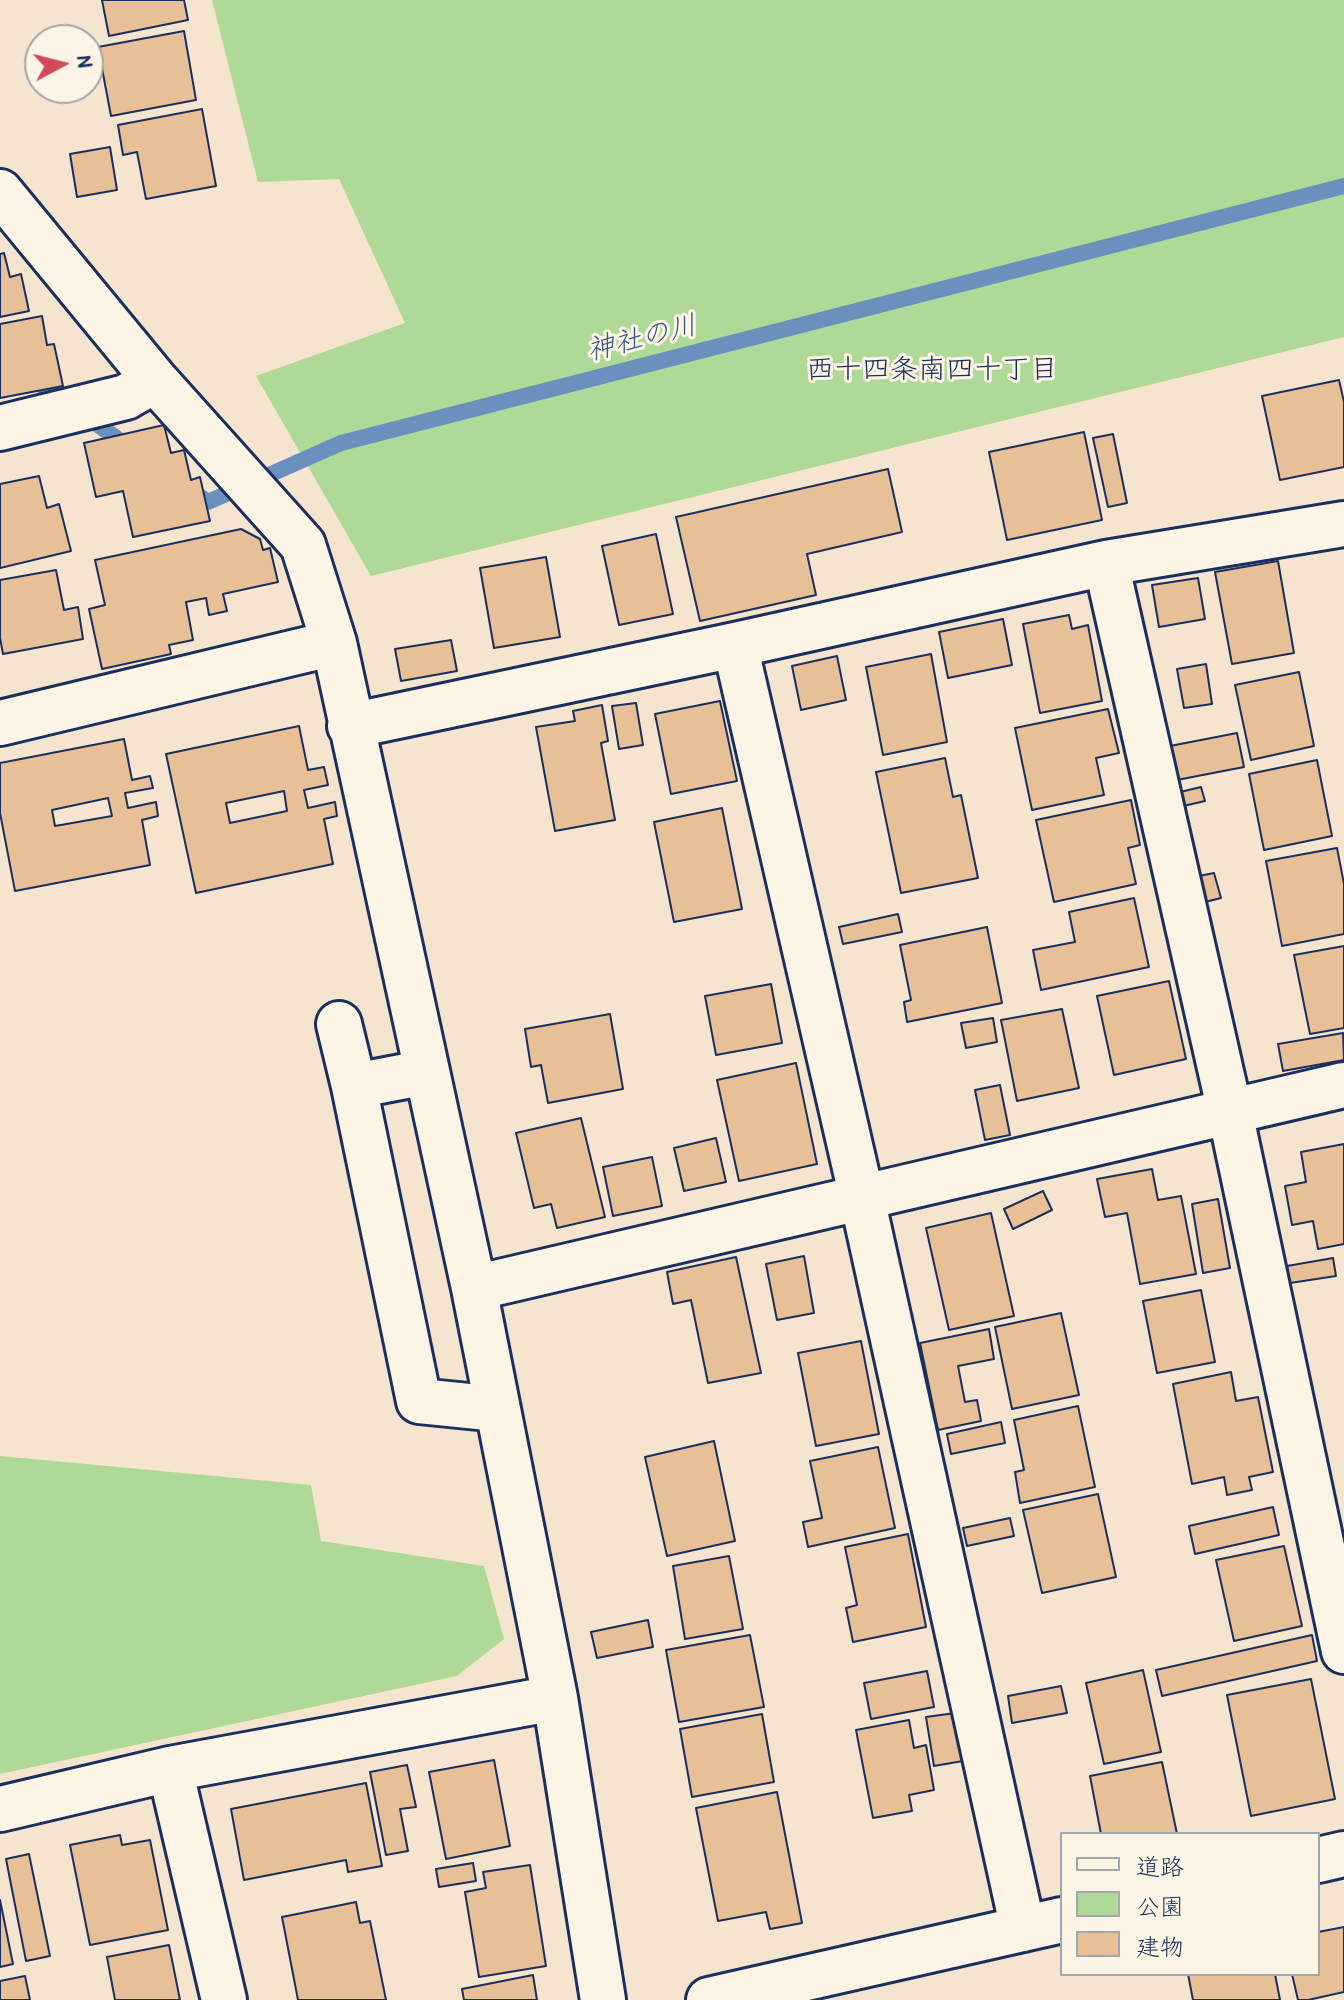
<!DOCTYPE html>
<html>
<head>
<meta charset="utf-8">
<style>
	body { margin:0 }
	#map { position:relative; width:1344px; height:2000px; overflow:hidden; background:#f6e5ce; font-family:"Patrick Hand","Klee One",sans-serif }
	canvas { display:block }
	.legend { position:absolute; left:1060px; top:1832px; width:260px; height:144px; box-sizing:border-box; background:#fcf5e5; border:2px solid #a2a6af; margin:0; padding:10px 14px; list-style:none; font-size:24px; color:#1b2f5e }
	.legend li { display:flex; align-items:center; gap:16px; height:40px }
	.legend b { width:40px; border:2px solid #a2a6af }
	.north { position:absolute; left:24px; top:24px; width:80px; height:80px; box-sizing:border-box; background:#fcf5e5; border:2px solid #a2a6af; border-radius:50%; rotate:83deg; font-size:22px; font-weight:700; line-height:32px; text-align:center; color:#1b2f5e }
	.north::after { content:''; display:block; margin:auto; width:28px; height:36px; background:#d1495b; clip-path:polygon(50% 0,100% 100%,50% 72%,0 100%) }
</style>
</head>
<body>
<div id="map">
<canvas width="1344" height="2000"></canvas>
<ul class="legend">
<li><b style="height:10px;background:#fcf5e5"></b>道路</li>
<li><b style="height:22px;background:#afd996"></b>公園</li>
<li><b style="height:22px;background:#e8c098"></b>建物</li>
</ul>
<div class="north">N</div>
</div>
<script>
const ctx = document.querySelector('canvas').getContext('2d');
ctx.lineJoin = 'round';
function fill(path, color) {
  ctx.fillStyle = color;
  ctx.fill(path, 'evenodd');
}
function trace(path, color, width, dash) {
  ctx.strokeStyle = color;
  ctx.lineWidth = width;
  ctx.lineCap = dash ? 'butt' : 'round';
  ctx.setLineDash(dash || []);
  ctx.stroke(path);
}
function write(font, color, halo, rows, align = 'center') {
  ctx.font = font + ' "Patrick Hand","Klee One",sans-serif';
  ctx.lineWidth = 6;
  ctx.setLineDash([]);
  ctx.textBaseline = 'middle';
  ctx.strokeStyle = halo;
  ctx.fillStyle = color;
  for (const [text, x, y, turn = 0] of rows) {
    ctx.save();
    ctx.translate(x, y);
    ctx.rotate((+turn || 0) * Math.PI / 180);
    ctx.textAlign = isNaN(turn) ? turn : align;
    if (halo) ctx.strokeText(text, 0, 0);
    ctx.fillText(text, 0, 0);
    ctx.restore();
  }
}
const green = new Path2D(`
	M212,0H1344V337L371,576L256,376L405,323L339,179L258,182Z
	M0,1456L311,1485L321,1541L484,1566L504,1639L457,1676L0,1774Z`);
const stream = new Path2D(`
	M0,356L132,449
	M187,488L208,502L341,443L1344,186`);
const building = new Path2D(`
	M102,0H184L188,20L109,36Z
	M184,31L196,100L111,116L98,47Z
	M202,109L216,186L146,199L137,152L123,155L118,125Z
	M110,147L117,190L77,197L70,154Z
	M4,253L10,277L21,274L29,311L0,317V254Z
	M42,316L47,345L54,344L63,386L0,398V324Z
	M1339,380L1344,402V467L1280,480L1262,396Z
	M164,425L171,453L184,450L191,480L200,477L210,521L133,537L123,491L96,497L84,443Z
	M1084,432L1102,520L1007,540L989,452Z
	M1113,434L1127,503L1108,507L1093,438Z
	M888,469L902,532L807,554L816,595L700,621L676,517Z
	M39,476L47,508L59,504L71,551L0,568V484Z
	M241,529L260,539L263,550L270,548L278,582L223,594L227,611L209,615L206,598L186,602L193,640L169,645L171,654L102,669L89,609L105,605L95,560Z
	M656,534L673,614L619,625L602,546Z
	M546,557L560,637L494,648L480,568Z
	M1278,561L1294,653L1232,664L1215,572Z
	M56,570L64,610L78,607L83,639L3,654L0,638V580Z
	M1198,578L1205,619L1159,627L1152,585Z
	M1069,615L1072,629L1088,625L1102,701L1040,713L1023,624Z
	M1003,619L1012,665L948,678L939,632Z
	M451,640L457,671L401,681L395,649Z
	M931,654L947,742L883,755L866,667Z
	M837,656L846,700L801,710L792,666Z
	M1206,664L1212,704L1184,708L1177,669Z
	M1299,672L1314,746L1251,760L1235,685Z
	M720,701L737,781L671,794L655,714Z
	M636,703L643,745L619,749L612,706Z
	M602,705L608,741L601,743L615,820L555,831L536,727L575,721L573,711Z
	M1108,709L1119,753L1096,758L1104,795L1032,810L1015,728Z
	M299,726L308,770L324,767L328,785L304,790L308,808L335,802L337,816L324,819L333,864L196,893L166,754ZM284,791L287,811L230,823L226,803Z
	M1237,733L1244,767L1177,780L1170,746Z
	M124,739L132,780L150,776L153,788L125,793L128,808L156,802L158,816L142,820L150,865L15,891L0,813V763ZM108,798L112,816L55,826L52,810Z
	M945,758L953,797L961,795L978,878L901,893L876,772Z
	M1317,760L1332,836L1264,850L1249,774Z
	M1201,787L1205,801L1179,807L1176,793Z
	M1131,800L1140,845L1128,848L1136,884L1054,902L1036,820Z
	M722,808L742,909L674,922L654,822Z
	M1337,848L1344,884V934L1282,946L1266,861Z
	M1214,873L1221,898L1201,903L1194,877Z
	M1134,898L1149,967L1041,990L1033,950L1075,942L1069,912Z
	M898,914L902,932L843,944L839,927Z
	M987,927L1002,1003L907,1022L904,1002L911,1000L900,945Z
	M1344,946V1028L1310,1034L1294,955Z
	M1169,981L1186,1059L1114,1075L1097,996Z
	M771,984L782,1043L716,1055L705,996Z
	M1062,1009L1079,1088L1017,1101L1001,1020Z
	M610,1014L623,1089L548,1103L541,1065L531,1067L525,1029Z
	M993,1018L997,1042L966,1048L961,1023Z
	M1343,1033L1344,1060L1283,1071L1278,1044Z
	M796,1063L817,1164L739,1181L717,1080Z
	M1000,1085L1010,1135L985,1140L975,1090Z
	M581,1118L605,1217L557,1228L551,1204L534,1208L516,1133Z
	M716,1138L726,1182L684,1191L674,1148Z
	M1344,1144V1244L1318,1249L1313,1221L1292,1225L1285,1186L1306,1182L1301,1152Z
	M652,1157L662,1206L613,1216L603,1167Z
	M1152,1169L1158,1200L1181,1196L1196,1274L1140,1284L1127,1213L1105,1217L1097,1179Z
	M1043,1191L1052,1210L1013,1229L1004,1209Z
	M1218,1199L1230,1268L1203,1273L1192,1204Z
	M991,1213L1014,1316L949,1330L926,1228Z
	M804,1256L814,1313L777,1320L766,1264Z
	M736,1257L761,1373L708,1383L691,1300L673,1304L667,1272Z
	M1333,1258L1336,1276L1290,1283L1287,1266Z
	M1201,1290L1215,1362L1157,1373L1143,1301Z
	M1061,1313L1079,1395L1012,1409L995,1327Z
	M989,1329L994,1359L958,1366L965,1402L977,1400L981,1421L938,1430L920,1343Z
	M861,1341L879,1434L816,1446L798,1353Z
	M1231,1372L1236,1401L1258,1397L1273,1472L1249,1477L1252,1490L1227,1495L1224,1477L1192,1484L1173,1384Z
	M1078,1406L1095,1487L1020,1503L1015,1472L1024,1470L1014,1420Z
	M1001,1422L1005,1443L951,1454L947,1434Z
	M714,1441L735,1541L667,1556L645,1457Z
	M878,1447L895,1528L808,1547L803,1522L822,1518L810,1461Z
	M1098,1494L1116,1577L1042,1593L1023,1510Z
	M1273,1507L1279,1535L1195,1554L1189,1526Z
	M1010,1518L1014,1536L967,1546L963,1528Z
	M908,1534L926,1627L853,1642L846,1608L857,1605L845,1547Z
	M1284,1546L1302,1626L1234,1641L1216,1560Z
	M729,1556L743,1629L685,1639L673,1566Z
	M648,1620L653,1647L597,1658L591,1632Z
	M750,1635L764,1707L679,1722L666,1650Z
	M1312,1635L1317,1661L1162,1696L1156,1670Z
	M1143,1670L1161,1752L1104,1764L1086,1683Z
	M927,1671L934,1707L871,1719L864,1683Z
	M1311,1679L1335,1799L1251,1816L1227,1695Z
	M1061,1686L1067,1713L1012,1723L1008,1696Z
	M955,1713L963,1761L934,1766L926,1717Z
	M762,1714L774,1782L692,1797L680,1729Z
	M909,1720L914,1748L926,1745L934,1790L909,1795L912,1811L873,1818L856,1730Z
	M494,1760L510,1846L446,1859L429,1772Z
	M1162,1762L1177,1834H1101L1090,1776Z
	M407,1765L416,1807L400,1809L408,1851L386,1855L370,1772Z
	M366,1783L382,1866L348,1872L346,1860L244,1880L231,1809Z
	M777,1792L802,1923L770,1929L766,1912L718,1921L696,1808Z
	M120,1835L122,1845L150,1840L168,1930L90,1945L70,1845Z
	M29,1854L50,1956L26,1961L6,1859Z
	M473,1863L476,1881L439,1887L436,1869Z
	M530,1865L546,1966L479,1977L465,1892L486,1888L483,1872Z
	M0,1900L13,1964L0,1967Z
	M356,1902L360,1923L370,1921L386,2000H298L282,1917Z
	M1344,1927V1992L1308,2000H1298L1292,1974H1318V1932Z
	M169,1945L180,2000H115L107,1957Z
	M1188,1974H1275L1280,2000H1193Z
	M533,1975L537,2000H464L462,1989Z
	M25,1976L30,2000H0V1981Z`);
const minor = new Path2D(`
	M0,192L155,380L303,545L334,643L474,1288L555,1698L603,2000
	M0,428L126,397L155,380
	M1106,563L1230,1112L1344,1651
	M735,645L862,1198L1023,1929
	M0,723L334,643
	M350,726L735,645L1106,563L1344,524
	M339,1024L354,1086
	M427,1072L354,1086L419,1401L498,1409
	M474,1288L1344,1085
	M170,1769L224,2000
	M0,1809L170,1769L555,1698
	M1318,1860L1344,1854
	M709,2000L1062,1920`);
const waterNames = [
	["神社の川",642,339,-14]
];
const neighbourhoodNames = [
	["西十四条南四十丁目",932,371]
];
fill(green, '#afd996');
trace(stream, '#6a91bd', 16);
fill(building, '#e8c098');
trace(building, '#1b2f5e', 2);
trace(minor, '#1b2f5e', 50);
trace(minor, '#fcf5e5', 44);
write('italic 28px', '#3c5886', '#fcf5e5', waterNames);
write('28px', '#1b2f5e', '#fcf5e5', neighbourhoodNames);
</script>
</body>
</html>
